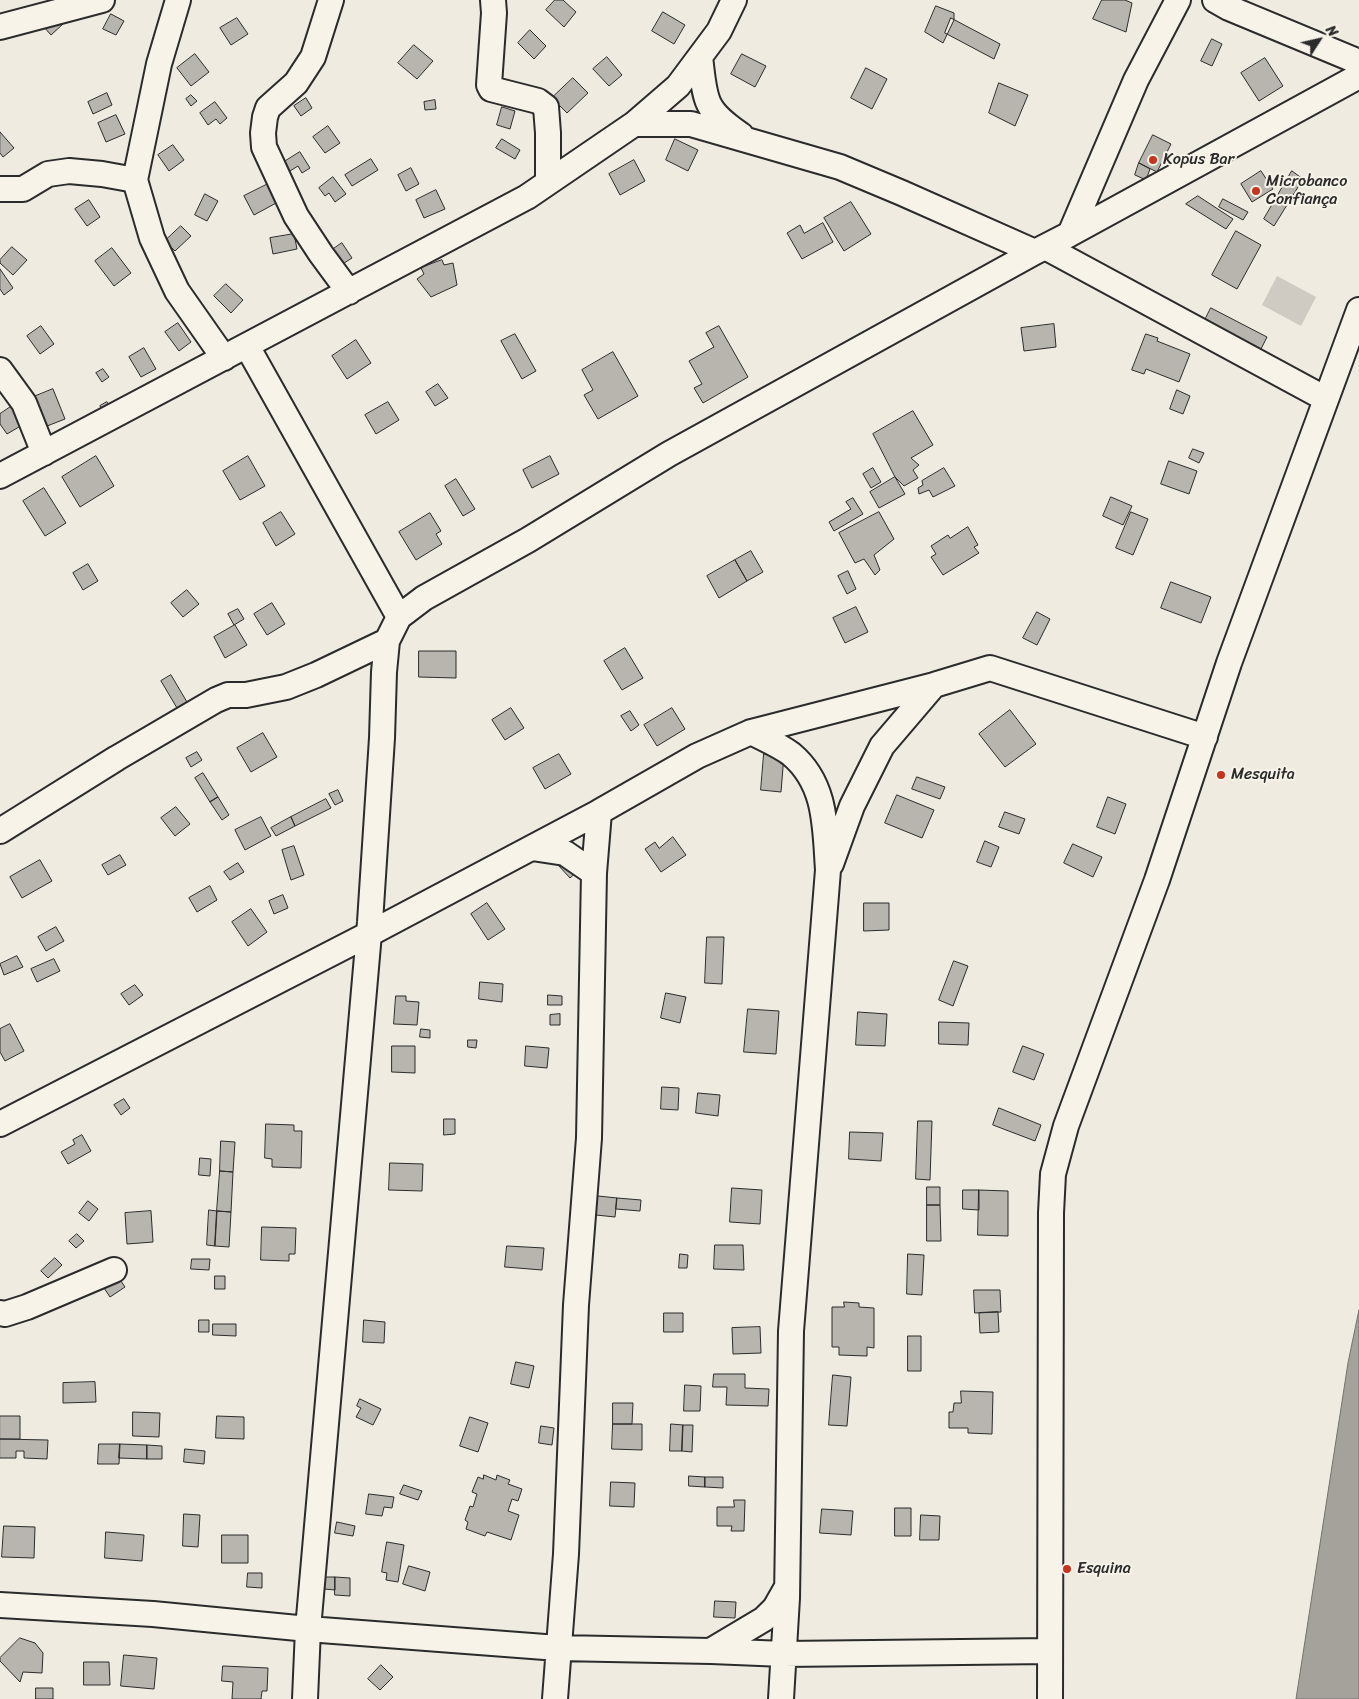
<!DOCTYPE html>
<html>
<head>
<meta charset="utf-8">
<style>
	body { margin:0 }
	#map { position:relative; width:1359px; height:1699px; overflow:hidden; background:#efebe0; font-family:Sriracha,sans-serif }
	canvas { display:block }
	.north { position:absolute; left:1294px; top:15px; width:50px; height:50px; -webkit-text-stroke:4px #f7f3e8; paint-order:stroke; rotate:55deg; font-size:14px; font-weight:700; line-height:20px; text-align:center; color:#2b2b2b }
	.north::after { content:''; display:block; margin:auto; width:18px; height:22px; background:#2b2b2b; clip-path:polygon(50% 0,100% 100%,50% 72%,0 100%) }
</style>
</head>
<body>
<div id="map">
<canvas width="1359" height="1699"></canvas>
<div class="north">N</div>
</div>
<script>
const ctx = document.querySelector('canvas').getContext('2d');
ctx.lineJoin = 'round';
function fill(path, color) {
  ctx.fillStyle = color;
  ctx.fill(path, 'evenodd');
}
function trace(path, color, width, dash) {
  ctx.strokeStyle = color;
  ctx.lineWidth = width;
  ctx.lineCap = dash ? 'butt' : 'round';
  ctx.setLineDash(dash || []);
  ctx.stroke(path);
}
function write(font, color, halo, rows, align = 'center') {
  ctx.font = font + ' Sriracha,sans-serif';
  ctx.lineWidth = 4;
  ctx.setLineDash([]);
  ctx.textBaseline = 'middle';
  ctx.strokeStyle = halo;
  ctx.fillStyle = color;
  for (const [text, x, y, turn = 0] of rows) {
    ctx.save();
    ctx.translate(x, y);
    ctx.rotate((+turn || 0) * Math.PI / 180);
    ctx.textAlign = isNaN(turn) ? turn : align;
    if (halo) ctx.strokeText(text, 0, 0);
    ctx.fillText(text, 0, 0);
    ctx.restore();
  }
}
const green = new Path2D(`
	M1277,276L1316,297L1301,326L1262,305Z`);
const water = new Path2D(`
	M1359,1310V1699H1296L1348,1363Z`);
const building = new Path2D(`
	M555,0H563L576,12L564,27L546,10Z
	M1102,0H1125L1132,3L1126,32L1093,19Z
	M936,6L954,13V20L943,43L925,32Z
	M663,12L685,25L674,44L652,31Z
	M111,14L124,21L116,35L103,29Z
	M55,15L63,24L51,35L43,26Z
	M237,18L248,34L231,45L220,28Z
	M951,18L1000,44L994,59L945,33Z
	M530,30L546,46L534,59L518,43Z
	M1212,39L1222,44L1212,66L1201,61Z
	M414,45L433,61L417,79L398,63Z
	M195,54L209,72L191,86L177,68Z
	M742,54L766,66L755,87L731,74Z
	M607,57L622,75L609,86L593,69Z
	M1265,58L1283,86L1259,101L1241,73Z
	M866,68L887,79L872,109L851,98Z
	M573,78L588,93L567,113L552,98Z
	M999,83L1028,95L1015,126L989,113Z
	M107,93L112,105L93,114L88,102Z
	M191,95L197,101L191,106L186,99Z
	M306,98L312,108L301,116L294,106Z
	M435,100L436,109L425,110L424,102Z
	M215,102L227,118L220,124L216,119L208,125L200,113Z
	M502,107L515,111L510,129L497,125Z
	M116,115L125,134L106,142L98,123Z
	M328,126L340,143L325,153L313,137Z
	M0,132L14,148L3,157L0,153Z
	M1153,135L1171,144L1157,172L1139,163Z
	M502,139L520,150L515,159L496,148Z
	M675,139L698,150L688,171L666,160Z
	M173,145L184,160L169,171L158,155Z
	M300,152L310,168L302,173L298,166L290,171L284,162Z
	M371,159L378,170L352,186L345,175Z
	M634,160L645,181L620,195L609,174Z
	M1139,163L1150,169L1146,180L1135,175Z
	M411,168L419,184L406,191L398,175Z
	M1261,171L1273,189L1252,202L1241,184Z
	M1292,171L1303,179L1274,226L1264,219Z
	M333,177L346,194L335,202L329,193L325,196L319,188Z
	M268,184L278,202L254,215L244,196Z
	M436,190L445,209L424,218L416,200Z
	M205,194L218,201L207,221L195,215Z
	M1198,196L1233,219L1226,229L1186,204Z
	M1223,199L1248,212L1243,220L1219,207Z
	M89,200L100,217L87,226L75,209Z
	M851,202L871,234L844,251L824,218Z
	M823,223L833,242L802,259L787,233L800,225L804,233Z
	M181,226L191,236L175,251L165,241Z
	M1236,231L1261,245L1237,289L1212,275Z
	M294,234L297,249L273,254L270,238Z
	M342,243L352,258L341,265L332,250Z
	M12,247L27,260L13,275L0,263V260Z
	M112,248L131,273L114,286L95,261Z
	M442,260L444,265L453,263L457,285L431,297L417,279L424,274L421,268Z
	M0,269L13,288L4,295L0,289Z
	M226,284L243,300L231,313L214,296Z
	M1211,308L1267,337L1259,353L1203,324Z
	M178,323L191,342L179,351L165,332Z
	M1054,324L1056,347L1024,351L1021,328Z
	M41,326L54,344L40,354L27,336Z
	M719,326L748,377L703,403L694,388L702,384L689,361L714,347L706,333Z
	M515,334L536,371L522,379L501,341Z
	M1146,334L1158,338L1157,341L1190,354L1179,382L1146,369L1144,374L1132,370Z
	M356,340L371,363L347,379L332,356Z
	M144,348L156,369L141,377L129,357Z
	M613,352L638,396L598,419L584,395L593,390L582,370Z
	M103,369L109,377L102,382L96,373Z
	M438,384L448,398L435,406L426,392Z
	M53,389L65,419L42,428L31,398Z
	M1177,390L1190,396L1183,414L1170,409Z
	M107,402L110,408L103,412L100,406Z
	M388,402L399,420L376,434L365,415Z
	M12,406L24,424L7,434L0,424V414Z
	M913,411L933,445L911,458L919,465L913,470L918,478L904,486L895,477L873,434Z
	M1193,449L1204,453L1199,463L1189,458Z
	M96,456L114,486L80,507L62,477Z
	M248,456L265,486L240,500L223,471Z
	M550,456L559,474L532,488L523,470Z
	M1169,461L1197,471L1189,494L1161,484Z
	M873,468L881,482L871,488L863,474Z
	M944,468L955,486L933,497L929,490L919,494L918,488L923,485L922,481Z
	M895,477L905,494L879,508L870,492Z
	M456,479L475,509L463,516L445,486Z
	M44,488L66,523L45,536L23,501Z
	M1111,497L1132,506L1123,525L1103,516Z
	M853,498L863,514L834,531L829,522L851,509L846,502Z
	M281,512L295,534L276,546L263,523Z
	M879,512L894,539L874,555L880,570L875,575L864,559L855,563L839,533Z
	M1131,512L1148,519L1133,555L1116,548Z
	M430,513L441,531L436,534L442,544L416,560L399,532Z
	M968,527L978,545L974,547L979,553L943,575L931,557L936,554L931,546L948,535L950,538Z
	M751,551L763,572L747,581L735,560Z
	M735,560L747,581L719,598L707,576Z
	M88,564L98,581L83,590L73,573Z
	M848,571L856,589L847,594L838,576Z
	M1171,582L1211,597L1201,623L1161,608Z
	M187,590L199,604L183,617L171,603Z
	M272,603L285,624L267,635L254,614Z
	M856,607L868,632L845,643L833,618Z
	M238,609L244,619L234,625L228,614Z
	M1037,612L1050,619L1037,645L1023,638Z
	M235,625L247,645L225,658L214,637Z
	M625,648L643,678L622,690L604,661Z
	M419,651H456V678L419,677Z
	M171,675L187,702L177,708L161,681Z
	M511,708L524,728L505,740L492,720Z
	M672,708L685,729L657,746L644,725Z
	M1010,710L1036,744L1005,767L979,734Z
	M630,711L639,725L631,731L621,716Z
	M263,733L277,757L251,772L237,748Z
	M197,752L202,760L191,767L186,758Z
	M559,754L571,774L545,789L533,768Z
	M764,754L784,755L781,792L761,790Z
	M203,773L218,797L210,802L195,778Z
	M917,777L945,787L940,799L912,789Z
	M338,790L343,801L335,805L329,794Z
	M897,795L934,810L922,838L885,823Z
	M218,797L229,815L222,820L210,802Z
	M1108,797L1126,804L1115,834L1097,827Z
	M326,799L331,808L295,826L291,817Z
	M176,807L190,824L175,836L161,818Z
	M1005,812L1025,819L1019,834L999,827Z
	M261,817L271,836L245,850L235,830Z
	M291,817L295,826L276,836L271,828Z
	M673,837L686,855L661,872L645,849L655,842L659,848Z
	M985,841L999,847L991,867L977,862Z
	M1073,844L1102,857L1093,877L1064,863Z
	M294,846L304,875L291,880L282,850Z
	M120,855L126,865L108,875L102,865Z
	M565,858L578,871L570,878L558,865Z
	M40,860L52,881L22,898L10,877Z
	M238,863L244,872L230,880L224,872Z
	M210,886L217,900L197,912L189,898Z
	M283,895L288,908L274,914L269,901Z
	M487,903L505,929L488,940L471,914Z
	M864,903H889V930L864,931Z
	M251,909L267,932L248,946L232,922Z
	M56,927L64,941L46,951L38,937Z
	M707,937H724L722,984L705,983Z
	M17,956L23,967L4,975L0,964Z
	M54,959L60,971L37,982L31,969Z
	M954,961L968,966L953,1006L939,1000Z
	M480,982L503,984L502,1002L479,999Z
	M135,985L143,995L129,1005L121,994Z
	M666,993L686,997L680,1023L661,1018Z
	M548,995L562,996V1005H548Z
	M396,996H406V1001L419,1002L417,1025L394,1024Z
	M748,1009L779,1011L776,1054L744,1052Z
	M858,1012L887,1014L885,1046L856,1045Z
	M560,1014V1025H550V1015Z
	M939,1022L969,1023L968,1045L939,1044Z
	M10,1024L24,1051L5,1061L0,1052V1029Z
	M421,1029L430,1030V1038L420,1037Z
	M468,1040H477L476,1048L468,1047Z
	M392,1046H415V1073L392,1072Z
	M526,1046L549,1048L547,1068L525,1066Z
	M1023,1046L1044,1054L1034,1080L1013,1072Z
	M662,1087L679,1088L678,1110L661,1109Z
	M698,1093L720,1095L718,1116L696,1113Z
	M124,1099L130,1108L121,1115L114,1105Z
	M999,1108L1041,1125L1035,1141L993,1125Z
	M444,1119H455V1134L444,1135Z
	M918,1121H932L930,1180L916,1179Z
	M266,1124L294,1125V1131H302L301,1168L272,1167V1159L265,1158Z
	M850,1132L883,1133L881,1161L849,1159Z
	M82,1135L91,1151L68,1164L61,1152L75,1144L73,1140Z
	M221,1141L235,1142L233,1172L220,1171Z
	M200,1158L211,1159L210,1176L199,1175Z
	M390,1163L423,1164L422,1191L389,1190Z
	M220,1171L233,1172L231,1212L217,1211Z
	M927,1187H940V1205H927Z
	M732,1188L762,1190L760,1224L730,1222Z
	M963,1190H979V1210L963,1209Z
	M979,1190L1008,1191V1236L978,1235Z
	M598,1196L617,1198L615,1217L596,1215Z
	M617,1198L641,1200L640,1211L616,1209Z
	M88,1201L98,1209L89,1221L79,1213Z
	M927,1205H940L941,1241H927Z
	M209,1210L217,1211L215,1246L207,1245Z
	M151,1211L153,1242L127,1244L125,1213Z
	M217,1211L231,1212L229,1247L215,1246Z
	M262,1227L296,1228L295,1254H289V1261L261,1260Z
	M77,1234L84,1241L76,1248L69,1241Z
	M715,1245H743L744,1270L714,1269Z
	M507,1246L544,1248L542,1270L505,1267Z
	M680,1254L688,1255L687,1268H679Z
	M908,1254L924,1255L922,1295L907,1294Z
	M55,1258L62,1265L48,1278L41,1271Z
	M192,1259H210L209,1270L191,1269Z
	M215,1276H225V1289H215Z
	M119,1278L125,1287L110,1297L104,1288Z
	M974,1290H1000L1001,1312L975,1313Z
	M844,1302L859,1303V1307L874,1308V1348L867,1347V1356L839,1355V1347H832V1307H844Z
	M998,1312L999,1332L980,1333L979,1313Z
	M664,1313H683V1332H664Z
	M199,1320H209V1332H199Z
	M364,1320L385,1322L384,1343L363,1342Z
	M213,1324H236V1336L213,1335Z
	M760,1327L761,1353L733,1354L732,1328Z
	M908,1336H921V1371H908Z
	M516,1362L534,1366L529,1388L511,1384Z
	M714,1374H745V1388L769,1389L768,1406L726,1405L727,1387H713Z
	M833,1375L851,1377L847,1426L829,1425Z
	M95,1382L96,1402L63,1403V1383Z
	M685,1385L701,1386L700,1411H684Z
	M961,1391L993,1392L992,1434L968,1433V1428H949V1412H953L954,1403H961Z
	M360,1399L381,1409L373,1425L356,1417L361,1408L357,1406Z
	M613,1403H633L632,1424H613Z
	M133,1412L160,1413L159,1437L133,1436Z
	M0,1416H20V1439H0Z
	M217,1416L244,1417V1439L216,1438Z
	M470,1417L488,1423L478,1452L460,1446Z
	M613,1424H642V1450L612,1449Z
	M671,1424L683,1425L682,1451H670Z
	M683,1425H693L692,1452L682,1451Z
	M541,1426L554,1428L552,1445L539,1443Z
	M0,1439L48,1440L47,1459L24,1458V1451H16V1458H0Z
	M99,1444H120L119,1464H98Z
	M120,1444L147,1445V1459L119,1458Z
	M147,1445L162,1446V1459H147Z
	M185,1449L205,1451L204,1464L184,1462Z
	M484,1475L496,1480L497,1475L510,1480L508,1484L522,1489L518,1501L512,1499L508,1511L519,1515L511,1540L487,1532L485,1536L466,1529L468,1522L465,1520L470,1506L473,1507L477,1494L472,1492L478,1477L483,1479Z
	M689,1476L705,1477V1487L689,1486Z
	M705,1477H723V1488L705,1487Z
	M611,1482L635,1483L634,1507L610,1506Z
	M404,1485L422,1491L418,1500L400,1494Z
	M369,1494L394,1497L392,1508L384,1507L382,1516L366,1514Z
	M734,1500H745L744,1531H731L732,1526H717V1507H734Z
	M895,1508H911V1536H895Z
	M822,1509L853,1511L851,1535L820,1533Z
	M184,1514L200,1515L198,1547L183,1546Z
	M921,1515L940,1516L939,1540H920Z
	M337,1522L355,1526L353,1536L335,1533Z
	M4,1526L35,1527L34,1558L2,1557Z
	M106,1532L144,1535L142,1561L105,1558Z
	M222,1535H248V1563H222Z
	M387,1542L404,1545L398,1582L386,1580L387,1573L382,1572Z
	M409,1566L430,1572L425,1591L403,1584Z
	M248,1573H262V1588L247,1587Z
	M324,1577H335V1590L324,1589Z
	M335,1577L350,1578V1596L335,1595Z
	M715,1601L736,1602L735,1618L714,1617Z
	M20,1638L35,1643L43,1653L42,1673L23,1672L20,1682L0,1661V1658Z
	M124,1655L157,1658L154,1689L121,1686Z
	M84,1662H109L110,1685H84Z
	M381,1665L393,1677L380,1690L368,1679Z
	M223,1666L268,1668L267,1691H262L261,1699H232L233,1682L222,1681Z
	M36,1688H53V1699H36Z`);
const minor = new Path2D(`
	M178,0L159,64L135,180L152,238L177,291L224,358
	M331,0L313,57L296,83L268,108L265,117L263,133L264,147L296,216L321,254L349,292
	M493,0L494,13L489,85L491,89L538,101L546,107L548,133V182
	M1215,0L1229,8L1359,62
	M0,27L102,0
	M700,57C702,71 703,92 709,104C715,117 730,127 741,135
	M634,124H691L840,167L902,193L1035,252
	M0,189H23L48,174L69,171L102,174L135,180
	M1070,234L1136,80L1178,0
	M1045,247L1326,399
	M247,346L399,617
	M0,370L24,403L44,453
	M0,476L527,197L634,124L678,86L719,31L734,0
	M751,732C764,739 779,745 791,754C827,784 825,828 828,870L791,1331L787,1598L781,1699
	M0,831L117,758L216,700L228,695H246L286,687L316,675L387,641
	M532,848L565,853L594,873
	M831,864L852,806L882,746L934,685
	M0,1124L369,934L599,812L697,756L751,732L934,685L990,668L1205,737
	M0,1313L5,1314L27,1307L114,1270
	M0,1605L153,1614L308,1629L558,1648L711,1651L784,1654L1050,1651
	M712,1650L764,1619L775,1608L787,1587
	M305,1699L308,1629L370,922L382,738L384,672L387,641L399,617L424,598L528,540L669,454L1035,252L1070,234L1359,76
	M555,1699L566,1554L576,1305L589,1138L594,873L599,812
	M1050,1699L1051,1213L1053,1174L1066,1126L1157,880L1229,663L1359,310`);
const markers = [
	[1153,160,5,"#c8321e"],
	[1256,191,5,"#c8321e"],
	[1221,775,5,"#c8321e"],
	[1067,1569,5,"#c8321e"]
];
const poiNames = [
	["Kopus Bar",1163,160],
	["Microbanco",1266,182],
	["Confiança",1266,200],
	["Mesquita",1231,775],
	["Esquina",1077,1569]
];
fill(green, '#cfcbc2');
fill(water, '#a4a29a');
trace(water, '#74726e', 1);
fill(building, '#b8b5ae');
trace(building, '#2b2b2b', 1);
trace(minor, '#2b2b2b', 28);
trace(minor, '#f7f3e8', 24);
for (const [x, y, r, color] of markers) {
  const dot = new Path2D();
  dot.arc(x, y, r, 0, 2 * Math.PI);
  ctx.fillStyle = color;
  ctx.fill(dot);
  trace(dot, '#f7f3e8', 2);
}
write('16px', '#2b2b2b', '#f7f3e8', poiNames, 'left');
</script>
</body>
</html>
